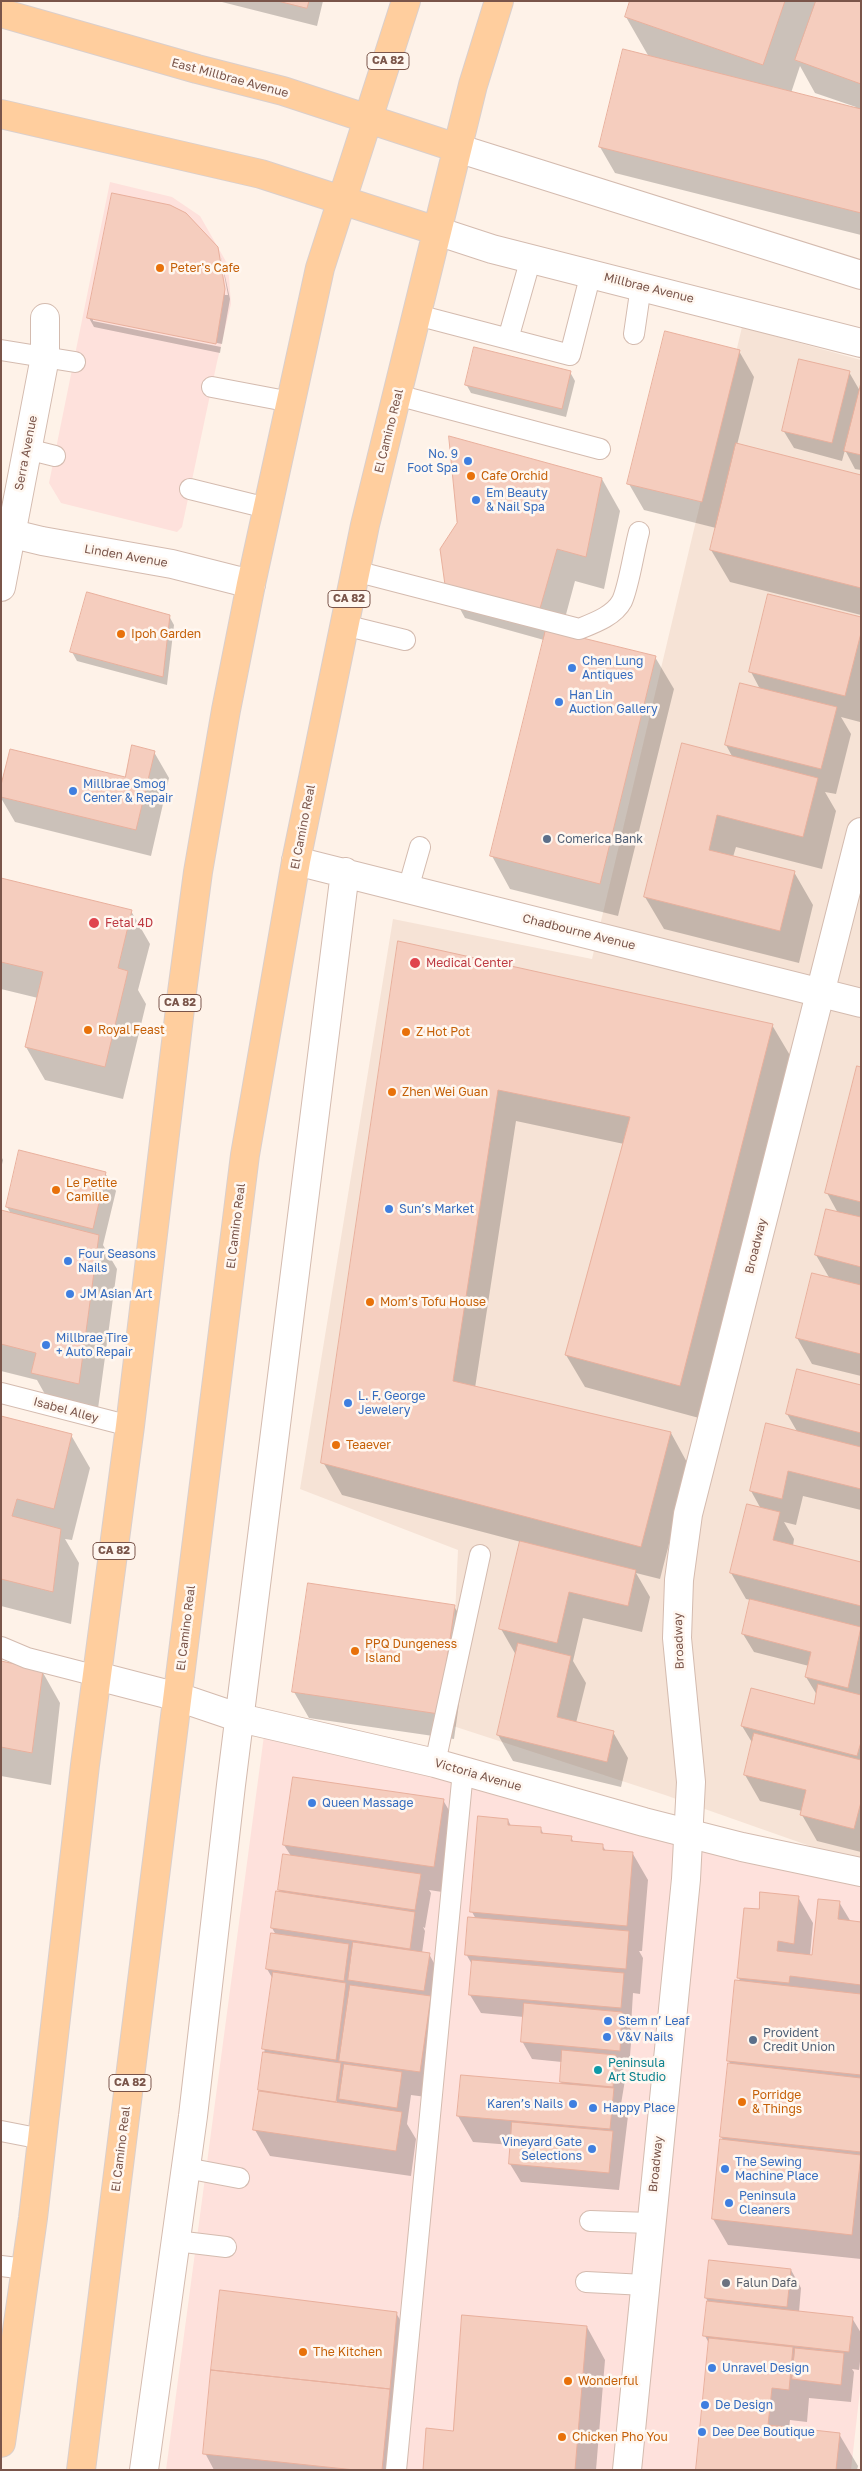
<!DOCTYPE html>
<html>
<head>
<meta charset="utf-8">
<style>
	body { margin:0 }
	#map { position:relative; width:862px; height:2471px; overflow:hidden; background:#fef2e8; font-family:"Golos Text",sans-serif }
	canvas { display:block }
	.frame { position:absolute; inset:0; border:2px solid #7a554a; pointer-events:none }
</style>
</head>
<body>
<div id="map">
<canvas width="862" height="2471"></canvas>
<div class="frame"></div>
</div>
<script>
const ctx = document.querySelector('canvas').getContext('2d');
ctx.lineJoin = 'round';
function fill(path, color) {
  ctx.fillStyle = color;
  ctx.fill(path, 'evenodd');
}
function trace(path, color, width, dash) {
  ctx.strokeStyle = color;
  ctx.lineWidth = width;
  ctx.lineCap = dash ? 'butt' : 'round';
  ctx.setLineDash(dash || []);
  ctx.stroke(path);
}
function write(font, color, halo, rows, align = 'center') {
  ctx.font = font + ' "Golos Text",sans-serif';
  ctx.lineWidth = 5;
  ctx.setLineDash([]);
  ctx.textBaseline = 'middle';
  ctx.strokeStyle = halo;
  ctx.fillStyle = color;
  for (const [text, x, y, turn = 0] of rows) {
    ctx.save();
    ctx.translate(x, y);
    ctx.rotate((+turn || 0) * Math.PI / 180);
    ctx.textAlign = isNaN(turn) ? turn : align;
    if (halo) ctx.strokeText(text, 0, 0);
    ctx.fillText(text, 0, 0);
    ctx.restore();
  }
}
const residential = new Path2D(`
	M742,327L861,360V1864L665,1795L450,1725L458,1550L300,1489L393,919L592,959Z`);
const commercial = new Path2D(`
	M110,182L172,197L200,216L228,265L231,304L217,362L182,527L177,532L61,503L49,483Z
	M265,1728L861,1880V2381L851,2470H166Z`);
const shadow = new Path2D(`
	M218,1H323L317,26Z
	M631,1H861V235L615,173L600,147L649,57L626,17ZM800,66L815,93L856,107L855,109L791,93Z
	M217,248L225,295H228L220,253L230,299L222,344L93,318V321L221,347L220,353L94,327L89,318Z
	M739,351L754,377L737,445L861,476V615L730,582L711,550L716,528L644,510L629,484Z
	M570,372L575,381L566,417L471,393L466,384Z
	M849,372L860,391L861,388V470L855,469L845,450L842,461L794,448L783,430Z
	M602,479L620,511L604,589L575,581L561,633L655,657L674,689L618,916L510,889L492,856L544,640L465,618L447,585Z
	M169,616L174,625L167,685L77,661L72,652Z
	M861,619V717L860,722L841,717L851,734L836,794L825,792L836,811L822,869L736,847L733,857L794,872L813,905L799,963L664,929L645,897L733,758L726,745L760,689L751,672Z
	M154,752L169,778L151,856L15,822L1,798V791L125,778Z
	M1,879L131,911L150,944L138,990L146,1004L123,1099L45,1080L26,1047L38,998L1,989Z
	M399,943L772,1025L791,1057L699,1418L585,1387L566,1355L624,1144L516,1121L475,1388L671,1433L689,1466L660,1579L636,1573L650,1597L642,1632L583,1618L573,1661L586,1683L576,1723L613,1732L628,1758L621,1787L513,1761L498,1735L516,1655L501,1629L521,1542L342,1495L323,1462Z
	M861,1068V1376L812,1364L797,1338L830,1279L816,1255L838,1213L827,1193Z
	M1,1156L3,1160L1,1169Z
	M105,1173L116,1191L103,1245L117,1269L97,1416L51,1405L37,1380L1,1371V1212L11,1214L7,1207Z
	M861,1386V1510L803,1496L796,1525L784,1522L794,1539L793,1546L861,1563V1852L817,1841L802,1815V1811L760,1801L745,1775L753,1744L742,1726L815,1705L817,1695L806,1677L809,1666L754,1652L743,1634L751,1600L746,1599L731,1573L761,1509L751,1491L798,1433L787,1414Z
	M1,1417L71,1435L90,1468L72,1540L65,1539L79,1563L71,1624L1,1606Z
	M454,1606L469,1632L454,1739L309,1718L294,1692Z
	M1,1662L42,1671L60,1703L51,1785L1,1776Z
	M443,1800L458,1826L449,1893L429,1890L431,1893L425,1928L423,1927L425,1931L422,1953L429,1954L439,1972L434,2098L411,2095L407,2124L416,2139L411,2176L270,2156L255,2130L273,1979L267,1969L276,1935L272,1928L281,1893L279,1890L291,1856L284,1845ZM334,2096L338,2104H335L331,2097Z
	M508,1820L511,1826L541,1829L544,1835L571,1837L574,1843L602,1845L606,1851L633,1854L648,1880L642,1951H639L643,1958L640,1994L633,1993L631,2026H629L632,2031L629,2068H622L626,2074L621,2104L628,2116L619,2190L521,2182L510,2164L512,2145L473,2142L458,2116L563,2085L561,2082L562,2062L532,2059L522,2041L524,2017L481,2013L470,1995L473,1966L466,1954L476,1919L472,1912Z
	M798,1897L813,1923L810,1956H813L839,1902L851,1922L861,1923V2259L728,2245L713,2219L724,2141L721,2137L731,2065L728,2060L741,1982L738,1977L760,1911Z
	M791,2270L801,2288L799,2312L852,2318L861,2333V2353L859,2370L852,2369L854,2372L851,2402L809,2398L807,2422L790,2420L789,2429L839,2434L858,2466L857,2470H697L710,2345L705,2336L708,2302L706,2298Z
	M396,2313L415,2345L399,2470H214L205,2453Z
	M587,2327L605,2360L596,2470H425L454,2432Z`);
const building = new Path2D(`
	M278,1H309L307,8Z
	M630,1H785L763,65L625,17Z
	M816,1H861V84L795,60Z
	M623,49L861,109V213L599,147Z
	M112,193L170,205L186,213L218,247L225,289L216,344L87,318Z
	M665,331L740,350L702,502L627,484Z
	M474,347L571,371L562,409L465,385Z
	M799,359L850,371L832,443L782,431Z
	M861,383V455L844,451Z
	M449,436L602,478L586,557L557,549L539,612L445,585L440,549L457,523Z
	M736,443L861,475V588L710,550Z
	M87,592L170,615L163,677L70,652Z
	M768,594L861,617V633L845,696L749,672Z
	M546,629L656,656L600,884L490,856Z
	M740,683L837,707L821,769L725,745Z
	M682,743L818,778L803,837L717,815L709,850L795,871L780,931L644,897Z
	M132,745L155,751L136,830L1,797V785L10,749L125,777Z
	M1,878L132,910L118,968L128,971L105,1067L25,1047L43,972L1,962Z
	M398,941L773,1024L680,1386L565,1355L630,1117L498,1090L453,1381L671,1432L641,1547L321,1463Z
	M857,1066L861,1067V1202L825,1193Z
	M19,1150L106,1172L93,1229L6,1207Z
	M826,1209L861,1217V1267L815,1255Z
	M1,1210L99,1235L79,1384L31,1373L36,1353L1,1344Z
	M812,1273L861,1285V1354L796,1338Z
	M797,1369L861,1385V1433L786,1414Z
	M1,1416L72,1434L54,1509L17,1499L12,1516L61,1529L53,1592L1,1579Z
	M766,1423L861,1447V1489L788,1471L782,1499L750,1491Z
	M747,1504L780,1512L773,1540L861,1562V1606L730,1573Z
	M520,1541L636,1570L628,1606L569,1592L557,1643L499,1629Z
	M308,1583L455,1605L439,1714L292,1692Z
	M750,1599L861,1627L848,1688L805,1677L811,1652L742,1634Z
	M518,1643L571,1656L557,1717L614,1731L607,1762L497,1735Z
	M1,1661L43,1670L32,1753L1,1747Z
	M818,1684L861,1695V1742L857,1756L741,1726L751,1688L814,1704Z
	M754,1733L861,1760V1802L854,1829L800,1815L806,1790L744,1775Z
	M293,1777L444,1799L434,1867L283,1845Z
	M478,1816L508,1819V1825L541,1827V1833L572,1836L571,1841L603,1844V1850L633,1852L627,1926L470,1912Z
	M283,1854L421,1874L415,1910L278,1890Z
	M276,1891L415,1912L410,1949L271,1928Z
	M760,1892L799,1896L794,1944L778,1941L777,1951L812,1955L818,1899L840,1901L838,1919L861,1922V1985L790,1976L789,1983L737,1978L744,1908L759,1909Z
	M468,1917L629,1931L626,1969L465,1955Z
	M271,1933L349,1944L344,1981L266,1969Z
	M353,1942L430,1953L424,1991L348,1980Z
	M472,1960L624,1973L621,2008L469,1995Z
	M273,1972L346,1983L336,2060L262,2049Z
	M735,1980L861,1994V2075L727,2061Z
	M350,1985L431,1996L420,2072L339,2061Z
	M524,2003L622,2012L620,2051L521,2042Z
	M562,2050L616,2055L613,2087L560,2082Z
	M263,2052L341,2063L336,2102L258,2090Z
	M728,2063L861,2078V2152L720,2137Z
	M344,2064L402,2072L397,2108L339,2099Z
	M461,2075L614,2088L610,2129L457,2116Z
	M259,2091L402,2112L396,2151L253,2130Z
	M512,2122L613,2131L609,2173L509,2164Z
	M720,2139L861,2155L852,2235L712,2219Z
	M709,2260L791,2269L787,2307L705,2298Z
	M220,2290L397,2312L390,2389L211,2370Z
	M707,2301L853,2317L849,2352L703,2336Z
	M462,2315L587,2326L575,2470H423L426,2428L453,2431Z
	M709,2338L793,2347L789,2390L772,2388L768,2425L840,2433L836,2470H696Z
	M795,2348L844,2353L841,2385L792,2379Z
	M211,2370L390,2389L382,2470H355L203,2454Z`);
const service = new Path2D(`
	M417,315L570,355L591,273
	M634,334L641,286
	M508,339L531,258
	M1,350L75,362
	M212,387L291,402
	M397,395L600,449
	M27,449L55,456
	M190,489L267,508
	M355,571L579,629C594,623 614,616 622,601C629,586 634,550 639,532
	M344,625L405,640
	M408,889L420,847
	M1,1393L130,1426
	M1,1647L27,1658L97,1676
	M435,1763L480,1555
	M1,2131L42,2139
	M186,2168L239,2178
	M590,2221L650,2223
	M176,2241L226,2247
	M1,2266L26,2269
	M586,2282L645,2285
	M396,2470L463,1771`);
const minor = new Path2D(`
	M1,587L45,357V318
	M296,861L861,1003
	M97,1676L178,1697L240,1718L435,1763L644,1822L742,1847L861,1872
	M144,2470L193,2116L231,1785L345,872`);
const tertiary = new Path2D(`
	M457,148L861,275
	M437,231L492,249L861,343
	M1,531L42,541L172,564L251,584
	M627,2470L686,1879L691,1782L677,1638L679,1580L688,1514L861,832`);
const primary = new Path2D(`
	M1,13L197,69L283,91L457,148
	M1,114L261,174L437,231
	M1,2443L33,2218L85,1765L130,1426L182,992L198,872L226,710L251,584L320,268L406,1
	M81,2470L245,1155L296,861L365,525L473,85L499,1`);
const markers = [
	[160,268,5,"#e8710a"],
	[468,461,5,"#3f7fe0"],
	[471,476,5,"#e8710a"],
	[476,500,5,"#3f7fe0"],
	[121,634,5,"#e8710a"],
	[572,668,5,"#3f7fe0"],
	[559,702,5,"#3f7fe0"],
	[73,791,5,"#3f7fe0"],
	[547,839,5,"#5c6f8a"],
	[94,923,6,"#e0444e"],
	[415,963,6,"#e0444e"],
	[88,1030,5,"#e8710a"],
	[406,1032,5,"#e8710a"],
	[392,1092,5,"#e8710a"],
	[56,1190,5,"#e8710a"],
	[389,1209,5,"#3f7fe0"],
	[68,1261,5,"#3f7fe0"],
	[70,1294,5,"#3f7fe0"],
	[370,1302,5,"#e8710a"],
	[46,1345,5,"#3f7fe0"],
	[348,1403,5,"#3f7fe0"],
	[336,1445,5,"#e8710a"],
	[355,1651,5,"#e8710a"],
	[312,1803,5,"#3f7fe0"],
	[608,2021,5,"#3f7fe0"],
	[607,2037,5,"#3f7fe0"],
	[753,2040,5,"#5c6f8a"],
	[598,2070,5,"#0f9aa8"],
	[742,2102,5,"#e8710a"],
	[573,2104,5,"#3f7fe0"],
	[593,2108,5,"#3f7fe0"],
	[592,2149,5,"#3f7fe0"],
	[725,2169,5,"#3f7fe0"],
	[729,2203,5,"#3f7fe0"],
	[726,2283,5,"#6b7280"],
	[303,2352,5,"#e8710a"],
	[712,2368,5,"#3f7fe0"],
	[568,2381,5,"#e8710a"],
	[705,2405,5,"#3f7fe0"],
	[702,2432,5,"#3f7fe0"],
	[562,2437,5,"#e8710a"]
];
const shields = [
	[388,61,42],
	[349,599,42],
	[180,1003,42],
	[114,1551,42],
	[130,2083,42]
];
const shieldNames = [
	["CA 82",388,61],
	["CA 82",349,599],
	["CA 82",180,1003],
	["CA 82",114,1551],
	["CA 82",130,2083]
];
const streetNames = [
	["East Millbrae Avenue",230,78,15],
	["Millbrae Avenue",649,288,14],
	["El Camino Real",389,431,-76],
	["Serra Avenue",26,453,-79],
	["Linden Avenue",126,556,10],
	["El Camino Real",303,827,-79],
	["Chadbourne Avenue",579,932,14],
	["El Camino Real",236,1226,-83],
	["Broadway",756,1246,-76],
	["Isabel Alley",66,1410,15],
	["El Camino Real",186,1628,-83],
	["Broadway",679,1641,-92],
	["Victoria Avenue",478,1775,16],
	["El Camino Real",121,2149,-83],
	["Broadway",656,2164,-84]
];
const foodNames = [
	["Peter's Cafe",170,268],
	["Cafe Orchid",481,476],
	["Ipoh Garden",131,634],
	["Royal Feast",98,1030],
	["Z Hot Pot",416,1032],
	["Zhen Wei Guan",402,1092],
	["Le Petite",66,1183],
	["Camille",66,1197],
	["Mom’s Tofu House",380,1302],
	["Teaever",346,1445],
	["PPQ Dungeness",365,1644],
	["Island",365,1658],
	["Porridge",752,2095],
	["& Things",752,2109],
	["The Kitchen",313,2352],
	["Wonderful",578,2381],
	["Chicken Pho You",572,2437]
];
const shopNames = [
	["No. 9",458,454,"right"],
	["Foot Spa",458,468,"right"],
	["Em Beauty",486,493],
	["& Nail Spa",486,507],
	["Chen Lung",582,661],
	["Antiques",582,675],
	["Han Lin",569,695],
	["Auction Gallery",569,709],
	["Millbrae Smog",83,784],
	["Center & Repair",83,798],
	["Sun’s Market",399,1209],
	["Four Seasons",78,1254],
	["Nails",78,1268],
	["JM Asian Art",80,1294],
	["Millbrae Tire",56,1338],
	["+ Auto Repair",56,1352],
	["L. F. George",358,1396],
	["Jewelery",358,1410],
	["Queen Massage",322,1803],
	["Stem n’ Leaf",618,2021],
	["V&V Nails",617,2037],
	["Karen’s Nails",563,2104,"right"],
	["Happy Place",603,2108],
	["Vineyard Gate",582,2142,"right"],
	["Selections",582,2156,"right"],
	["The Sewing",735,2162],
	["Machine Place",735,2176],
	["Peninsula",739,2196],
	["Cleaners",739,2210],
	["Unravel Design",722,2368],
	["De Design",715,2405],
	["Dee Dee Boutique",712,2432]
];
const serviceNames = [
	["Comerica Bank",557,839],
	["Provident",763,2033],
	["Credit Union",763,2047]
];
const healthNames = [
	["Fetal 4D",105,923],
	["Medical Center",426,963]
];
const cultureNames = [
	["Peninsula",608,2063],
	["Art Studio",608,2077]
];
const worshipNames = [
	["Falun Dafa",736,2283]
];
fill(residential, '#f6e3d6');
fill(commercial, '#fee1dc');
fill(shadow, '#0003');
fill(building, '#f5cdbe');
trace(building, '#e9b09d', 1);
trace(service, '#d4bbaf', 22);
trace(minor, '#d4bbaf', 30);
trace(tertiary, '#d4bbaf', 30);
trace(primary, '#dacfcc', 30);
trace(service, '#fff', 20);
trace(minor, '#fff', 28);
trace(tertiary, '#fff', 28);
trace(primary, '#ffce9e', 28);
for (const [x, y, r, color] of markers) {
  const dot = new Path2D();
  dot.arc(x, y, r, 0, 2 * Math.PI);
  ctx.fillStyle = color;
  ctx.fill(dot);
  trace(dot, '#fff7f0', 2);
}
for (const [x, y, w] of shields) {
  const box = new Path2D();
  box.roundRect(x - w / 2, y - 8.5, w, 17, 4);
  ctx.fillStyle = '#fff7f0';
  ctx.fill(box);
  trace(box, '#7a554a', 1);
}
write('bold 11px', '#7a554a', null, shieldNames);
write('12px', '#7a554a', '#fff7f0', streetNames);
write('12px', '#c56008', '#fff7f0', foodNames, 'left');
write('12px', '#366cbe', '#fff7f0', shopNames, 'left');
write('12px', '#4e5e75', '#fff7f0', serviceNames, 'left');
write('12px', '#be3a42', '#fff7f0', healthNames, 'left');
write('12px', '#0d838f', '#fff7f0', cultureNames, 'left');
write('12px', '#5b616d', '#fff7f0', worshipNames, 'left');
</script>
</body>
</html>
